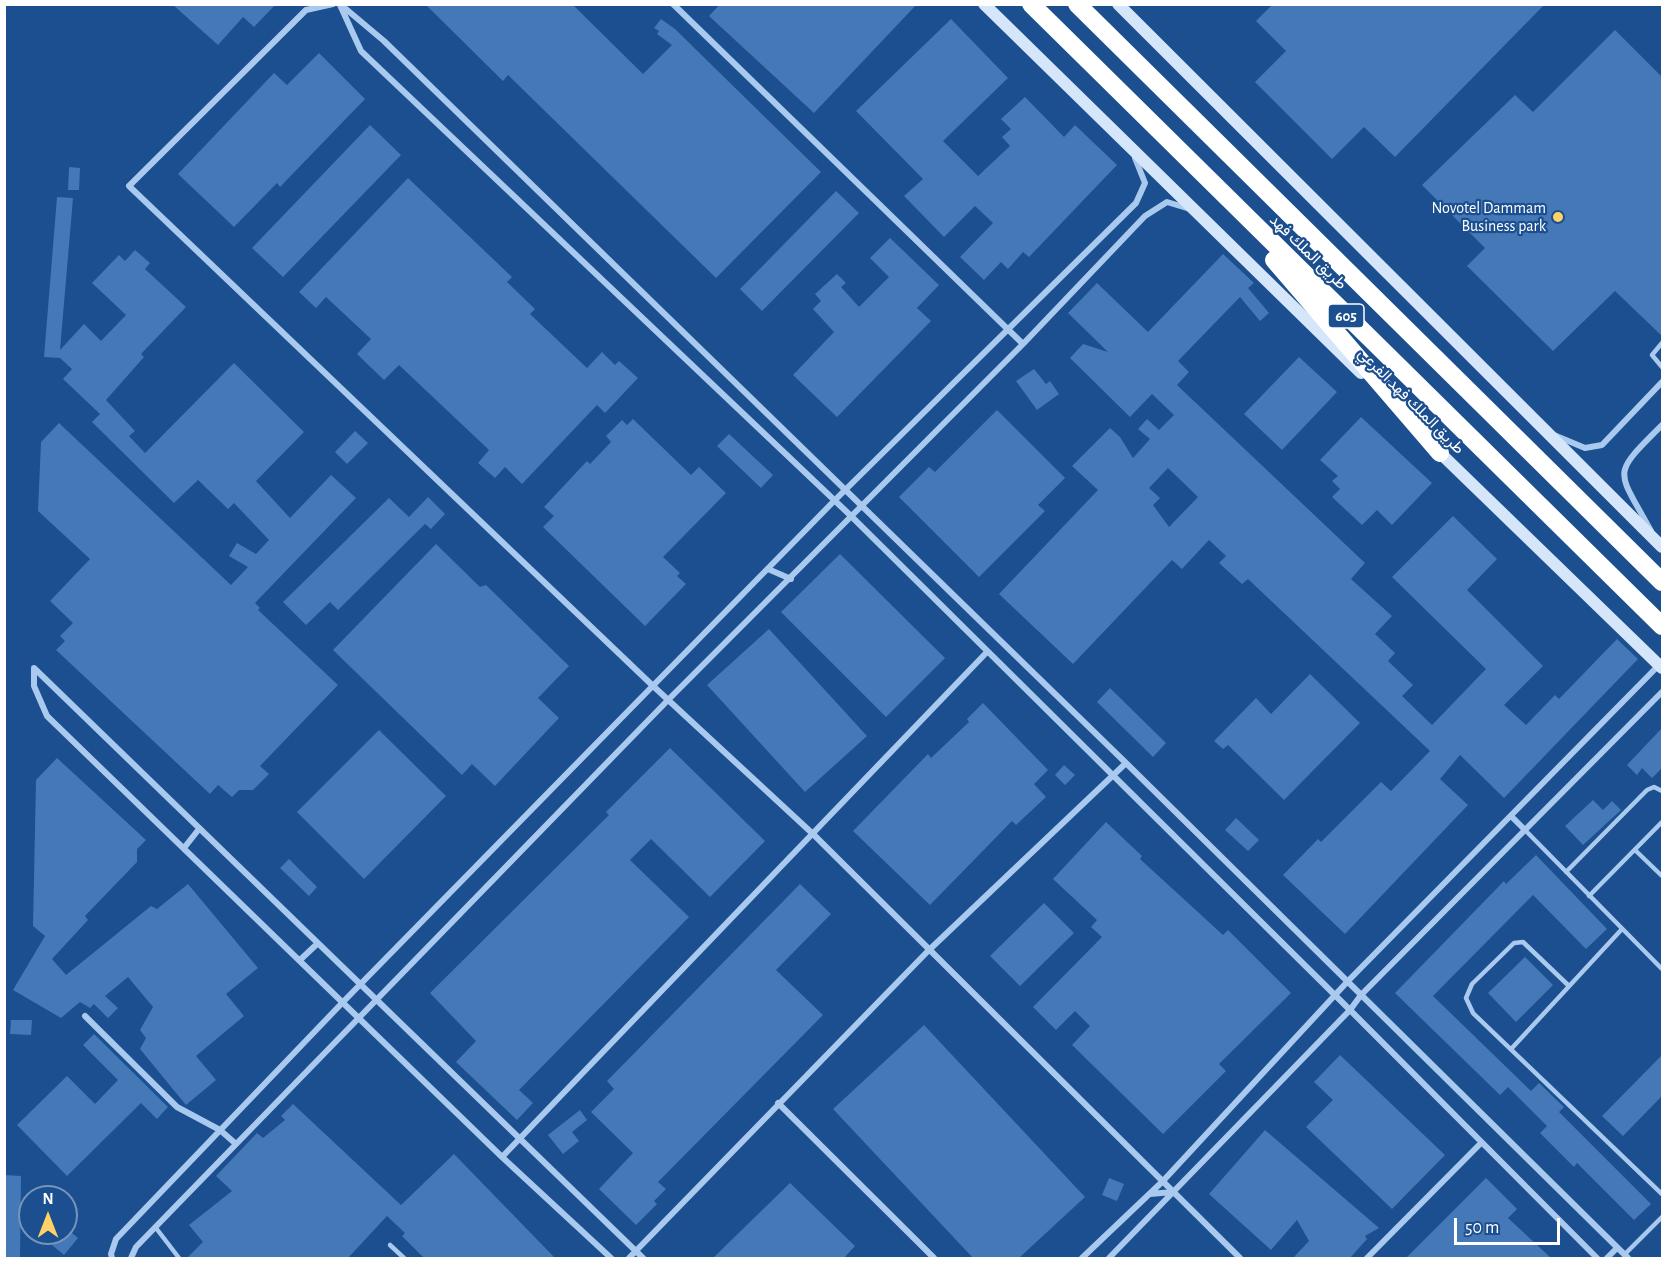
<!DOCTYPE html>
<html>
<head>
<meta charset="utf-8">
<style>
	body { margin:0 }
	#map { position:relative; width:1667px; height:1263px; overflow:hidden; background:#1b4f8f; font-family:"Alegreya Sans",sans-serif }
	canvas { display:block }
	.frame { position:absolute; inset:0; border:6px solid #fff; pointer-events:none }
	.north { position:absolute; left:18px; top:1185px; width:60px; height:60px; box-sizing:border-box; background:#1b4f8f; border:2px solid #7695bc; border-radius:50%; rotate:0deg; font-size:16px; font-weight:700; line-height:24px; text-align:center; color:#fff }
	.north::after { content:''; display:block; margin:auto; width:21px; height:27px; background:#ffd166; clip-path:polygon(50% 0,100% 100%,50% 72%,0 100%) }
	.scale { position:absolute; left:1454px; top:1218px; width:106px; height:27px; box-sizing:border-box; border:3px solid #fff; border-top:0; padding-left:8px; font-size:18px; line-height:21px; white-space:nowrap; color:#fff; -webkit-text-stroke:4px #1b4f8f; paint-order:stroke }
</style>
</head>
<body>
<div id="map">
<canvas width="1667" height="1263"></canvas>
<div class="frame"></div>
<div class="north">N</div>
<div class="scale">50 m</div>
</div>
<script>
const ctx = document.querySelector('canvas').getContext('2d');
ctx.lineJoin = 'round';
function fill(path, color) {
  ctx.fillStyle = color;
  ctx.fill(path, 'evenodd');
}
function trace(path, color, width, dash) {
  ctx.strokeStyle = color;
  ctx.lineWidth = width;
  ctx.lineCap = dash ? 'butt' : 'round';
  ctx.setLineDash(dash || []);
  ctx.stroke(path);
}
function write(font, color, halo, rows, align = 'center') {
  ctx.font = font + ' "Alegreya Sans",Vazirmatn,sans-serif';
  ctx.lineWidth = 4.5;
  ctx.setLineDash([]);
  ctx.textBaseline = 'middle';
  ctx.strokeStyle = halo;
  ctx.fillStyle = color;
  for (const [text, x, y, turn = 0] of rows) {
    ctx.save();
    ctx.translate(x, y);
    ctx.rotate((+turn || 0) * Math.PI / 180);
    ctx.textAlign = isNaN(turn) ? turn : align;
    if (halo) ctx.strokeText(text, 0, 0);
    ctx.fillText(text, 0, 0);
    ctx.restore();
  }
}
const building = new Path2D(`
	M172,4H276L254,27L243,17L218,45Z
	M425,4H572L643,74L672,45L657,34L659,31L654,28L661,19L675,29L821,172L716,278L508,75L503,81Z
	M720,4H917L814,113L709,16Z
	M1273,4H1545L1395,157L1364,127L1332,159L1255,82L1286,51L1256,21Z
	M951,19L1008,78L943,141L978,176L1010,146L1002,137L1011,129L1001,119L1025,97L1064,137L1075,125L1117,165L1029,257L1023,252L1008,269L1001,262L984,280L960,257L993,223L975,206L944,237L904,196L923,179L856,111Z
	M1615,30L1662,77V336L1615,291L1553,351L1467,266L1485,248L1422,185L1515,95L1533,112Z
	M319,53L365,99L280,187L277,183L234,227L178,174L274,73L287,85Z
	M370,125L401,155L283,277L252,248Z
	M69,167L80,168L79,190H68Z
	M408,178L512,277L507,282L535,309L530,314L587,368L602,352L615,365L619,361L638,378L605,413L597,405L522,484L505,467L495,478L478,463L489,450L399,365L384,380L357,354L371,339L326,297L316,308L299,292Z
	M836,191L859,213L762,311L740,289Z
	M57,197L73,198L60,350L84,324L101,341L126,315L92,283L119,255L125,261L135,250L150,263L145,269L186,307L141,354L144,357L106,400L135,431L129,436L145,453L234,363L304,432L256,481L290,518L331,475L356,498L255,603L260,608L258,610L338,685L260,766L269,774L253,790H239L232,797L218,785L210,794L56,650L65,641L60,636L73,623L50,601L90,559L38,511L41,442L59,423L231,585L248,567L229,556L237,543L256,554L269,540L234,503L228,509L198,480L174,503L92,422L100,414L63,379L72,369L60,358L44,357Z
	M890,238L939,285L917,308L931,321L837,417L793,375L834,332L813,309L821,301L815,294L837,274L846,283L841,287L859,307L889,277L870,258Z
	M1223,254L1254,283L1248,288L1269,313L1260,321L1240,297L1178,361L1189,372L1177,385L1365,563L1351,579L1392,616L1375,634L1395,653L1388,661L1413,685L1402,696L1432,725L1486,669L1392,577L1453,516L1497,559L1467,590L1543,666L1504,705L1526,725L1555,695L1559,699L1617,639L1638,659L1504,798L1460,755L1440,779L1468,805L1345,934L1283,875L1318,839L1321,842L1381,782L1391,791L1430,751L1248,579L1242,584L1219,563L1226,556L1209,540L1182,569L1172,560L1073,664L999,594L1098,490L1072,466L1110,428L1120,437L1133,458L1150,439L1138,429L1147,419L1159,430L1174,415L1152,394L1130,417L1070,358L1083,344L1108,352L1068,313L1097,283L1148,332ZM1168,468L1198,497L1169,527L1153,505L1160,498L1149,488Z
	M1299,357L1337,392L1282,450L1244,414Z
	M1034,369L1046,384L1050,381L1059,394L1037,410L1016,381Z
	M997,410L1065,478L1038,505L1045,511L979,577L899,497L929,467L935,472Z
	M1361,417L1432,483L1392,525L1377,510L1362,525L1332,497L1340,489L1332,481L1338,476L1320,460Z
	M633,419L691,475L699,467L726,493L663,557L680,573L677,576L686,584L645,626L543,527L554,516L544,507L587,461L590,464L611,442L606,436L622,420L627,425Z
	M355,431L368,443L347,464L335,452Z
	M729,434L773,475L761,488L717,446Z
	M428,497L445,514L431,529L425,524L338,610L330,602L306,625L283,602L389,498L409,517Z
	M436,544L480,587L486,585L569,666L538,698L559,718L495,786L472,764L462,775L333,650Z
	M840,554L945,658L886,717L781,612Z
	M769,629L867,736L805,792L707,685Z
	M1310,674L1360,723L1284,800L1228,745L1223,749L1214,741L1256,698L1271,714Z
	M1110,688L1166,743L1153,757L1097,702Z
	M983,703L1048,770L1034,784L1046,797L1016,825L1012,821L930,905L853,831L928,754L931,758L969,722L967,719Z
	M1662,728V768L1652,778L1642,768L1637,775L1627,765Z
	M379,730L446,796L364,879L297,812Z
	M670,748L765,841L710,897L651,839L630,860L689,917L519,1090L533,1103L517,1120L456,1062L476,1041L430,993L609,815L606,812Z
	M57,758L146,840L137,849V862L85,916L88,920L52,959L66,975L151,906L157,909L188,884L258,968L226,994L244,1016L196,1056L216,1080L186,1105L140,1049L146,1038L140,1030L153,1007L128,977L105,996L118,1008L108,1018L94,1004L90,1008L80,1002L61,1018L13,990L45,936L33,926L36,780Z
	M1064,765L1075,775L1065,785L1055,775Z
	M1593,800L1603,810L1612,801L1621,810L1583,845L1565,826Z
	M1236,818L1259,840L1248,851L1225,830Z
	M1106,822L1142,856L1140,859L1223,935L1228,930L1291,993L1219,1064L1226,1071L1163,1134L1072,1045L1090,1026L1075,1011L1056,1030L1033,1007L1102,937L1091,927L1097,920L1053,879Z
	M1536,855L1607,929L1586,949L1533,895L1433,996L1531,1091L1539,1083L1564,1107L1559,1112L1651,1204L1634,1220L1577,1163L1574,1167L1540,1133L1547,1126L1508,1087L1500,1095L1395,993L1504,881L1506,884Z
	M289,859L317,887L309,896L280,868Z
	M800,884L831,914L776,970L823,1015L658,1182L666,1189L654,1201L657,1204L636,1225L599,1189L633,1153L591,1112L614,1089L607,1081Z
	M1044,903L1074,933L1020,986L990,956Z
	M1525,957L1553,985L1516,1022L1488,993Z
	M11,1020H32L31,1035L10,1034Z
	M924,1025L1085,1197L1019,1258H973L833,1109Z
	M94,1034L168,1107L157,1119L141,1103L67,1176L17,1125L67,1076L95,1104L118,1080L83,1045Z
	M1340,1055L1445,1155L1392,1209L1306,1127L1333,1100L1314,1082Z
	M1662,1055V1096L1623,1136L1602,1116Z
	M293,1104L401,1205L454,1154L555,1258H424L402,1236L405,1233L387,1216L348,1258H187L203,1242L189,1225L232,1191L216,1176L257,1133L263,1138L285,1120L281,1116Z
	M580,1110L587,1120L572,1132L579,1141L563,1154L548,1135Z
	M1265,1130L1379,1228L1365,1236L1367,1239L1350,1258H1293L1309,1241L1297,1220L1271,1250L1209,1194Z
	M4,1175L21,1176L20,1258H4Z
	M1109,1178L1124,1184L1117,1201L1102,1195Z
	M1486,1178L1517,1209L1508,1218L1551,1258H1406Z
	M790,1183L855,1246L844,1258H713Z
	M66,1228L78,1238L64,1255L52,1245L61,1233H66Z`);
const service = new Path2D(`
	M1662,343L1652,355L1662,367
	M1525,830L1662,969
	M1635,850L1662,876
	M1566,872L1647,790L1654,787L1662,791
	M1589,896L1662,822
	M1569,986L1523,942L1514,943L1472,984L1466,998L1473,1013L1662,1194
	M1512,1048L1622,929
	M156,1228L179,1258
	M390,1245L404,1258
	M1624,1255L1662,1217`);
const minor = new Path2D(`
	M333,4L306,10L129,186L652,685L813,834L1240,1258
	M340,4L384,41L1126,763L1628,1258
	M673,4L1023,344
	M340,5L361,51L850,515L1350,1010L1597,1258
	M1554,435L1585,448L1602,445L1662,382
	M1651,531C1617,468 1610,477 1662,425
	M768,569L791,579
	M1511,816L1525,830
	M184,848L199,829
	M300,960L317,944
	M85,1016L177,1107L220,1130L236,1144
	M778,1103L934,1258
	M502,1157L986,653
	M1150,1194L1173,1192
	M112,1258L111,1254L116,1239L343,1002L834,501L1136,203L1145,183L1135,158
	M131,1258L136,1247L669,699L1023,344L1145,216L1167,202L1190,209
	M611,1258L502,1157L47,716L34,686V668L643,1258
	M629,1258L928,951L1126,763
	M1082,1258L1163,1181L1348,981L1659,665
	M1109,1258L1350,1010L1361,995L1662,692
	M1367,1258L1481,1143
	M1607,1258L1617,1248`);
const secondary = new Path2D(`
	M984,4L1361,373
	M1118,4L1662,547
	M1436,449L1662,668`);
const motorway = new Path2D(`
	M1031,4L1662,626
	M1077,4L1662,582
	M1274,260L1440,453`);
const markers = [
	[1558,217,6,"#ffd166"]
];
const shields = [
	[1346,316,36]
];
const shieldNames = [
	["605",1346,316]
];
const poiNames = [
	["Novotel Dammam",1546,208],
	["Business park",1546,226]
];
const streetNames = [
	["طريق الملك فهد",1308,252,44],
	["طريق الملك فهد الفرعي",1411,401,45]
];
fill(building, '#4478b7');
trace(service, '#a9c9ee', 4.5);
trace(minor, '#a9c9ee', 6);
trace(secondary, '#d6e6fa', 12);
trace(motorway, '#fff', 18);
for (const [x, y, r, color] of markers) {
  const dot = new Path2D();
  dot.arc(x, y, r, 0, 2 * Math.PI);
  ctx.fillStyle = color;
  ctx.fill(dot);
  trace(dot, '#1b4f8f', 2);
}
for (const [x, y, w] of shields) {
  const box = new Path2D();
  box.roundRect(x - w / 2, y - 12, w, 24, 4.5);
  ctx.fillStyle = '#1b4f8f';
  ctx.fill(box);
  trace(box, '#fff', 1.5);
}
write('bold 15px', '#fff', null, shieldNames);
write('16px', '#fff', '#1b4f8f', poiNames, 'right');
write('16px', '#fff', '#1b4f8f', streetNames);
</script>
</body>
</html>
